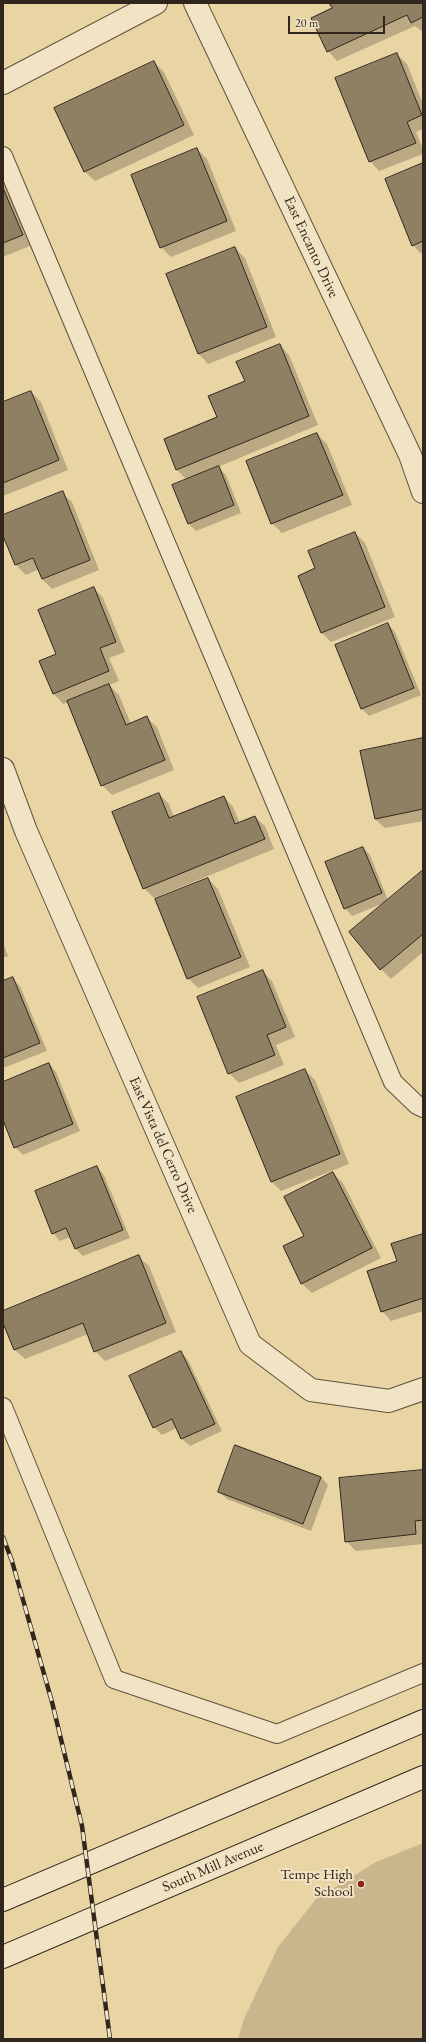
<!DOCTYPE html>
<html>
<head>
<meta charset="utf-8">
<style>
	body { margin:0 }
	#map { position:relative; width:426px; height:2042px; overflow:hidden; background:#e9d4a3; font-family:"EB Garamond",serif }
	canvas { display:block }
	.frame { position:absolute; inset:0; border:4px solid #30261d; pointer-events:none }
	.scale { position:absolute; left:288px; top:16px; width:97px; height:18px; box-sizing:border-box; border:2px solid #30261d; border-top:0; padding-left:5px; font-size:12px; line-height:14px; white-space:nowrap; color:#30261d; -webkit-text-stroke:3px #f1e3c3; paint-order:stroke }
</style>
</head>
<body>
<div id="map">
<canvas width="426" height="2042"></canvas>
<div class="frame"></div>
<div class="scale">20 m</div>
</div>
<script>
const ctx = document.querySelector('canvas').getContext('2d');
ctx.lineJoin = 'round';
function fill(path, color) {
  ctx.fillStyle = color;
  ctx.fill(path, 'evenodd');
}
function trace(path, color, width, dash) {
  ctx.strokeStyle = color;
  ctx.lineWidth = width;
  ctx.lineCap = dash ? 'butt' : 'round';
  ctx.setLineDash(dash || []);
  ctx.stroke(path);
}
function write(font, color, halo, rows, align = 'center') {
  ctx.font = font + ' "EB Garamond",serif';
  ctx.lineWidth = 4;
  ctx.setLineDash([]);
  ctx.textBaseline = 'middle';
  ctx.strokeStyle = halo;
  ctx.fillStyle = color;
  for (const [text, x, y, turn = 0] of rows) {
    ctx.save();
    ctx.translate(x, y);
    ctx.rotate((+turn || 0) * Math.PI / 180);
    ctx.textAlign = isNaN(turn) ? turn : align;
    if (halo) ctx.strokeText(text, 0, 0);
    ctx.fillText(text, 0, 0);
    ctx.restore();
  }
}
const green = new Path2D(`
	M423,1843V2039H238L244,2019L278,1947L316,1899L376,1862Z`);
const shadow = new Path2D(`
	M330,3H423V32L415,26L337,61L328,51L333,9Z
	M397,54L407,64L423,104V129L416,132L423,149V154L379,171L370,161Z
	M154,62L164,72L194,135L95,181L85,172Z
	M197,149L207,159L236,231L171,257L161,247Z
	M423,164V252L420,253L413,245Z
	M3,185L9,191L32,245L3,257Z
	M235,248L245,258L276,337L208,364L199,354Z
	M280,345L289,355L318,425L218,467L226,475L241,513L196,531L189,524L173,486L187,480L177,470L165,440L218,418L246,382Z
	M31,392L41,402L68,470L3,496V403Z
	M317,434L327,444L352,505L282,533L272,523Z
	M62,493L72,502L99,570L52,589L42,579L39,569L26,575L16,565L3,533V517Z
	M355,533L365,543L395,617L331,642L322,633L317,569Z
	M94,588L103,598L125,652L109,658L119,681L109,685L119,695L131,724L147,718L157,727L174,770L112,795L102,785L68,702L63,704L54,694L41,662L57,655Z
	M388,624L395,632L421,695L369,716L362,709Z
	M423,739V821L385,828L375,819Z
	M159,794L169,804L174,817L224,797L233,807L240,823L255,817L265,826L274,849L154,898L144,888Z
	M363,848L370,855L388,900L423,871V952L391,979L381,969L384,903L352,916L345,908Z
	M208,879L218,889L250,967L198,988L188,978Z
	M3,943L8,956L3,958Z
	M262,971L272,981L295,1037L276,1045L284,1065L239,1083L229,1073Z
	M13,979L20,986L47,1051L3,1068V983Z
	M49,1064L56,1072L80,1131L23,1155L15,1147L3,1117V1083Z
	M305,1070L315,1080L349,1164L281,1191L271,1181Z
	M97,1167L104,1175L130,1238L83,1256L76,1249L71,1237L60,1241L53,1233Z
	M333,1173L343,1183L381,1258L312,1293L302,1284L284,1247L305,1236Z
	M423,1235V1311L391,1321L382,1311L398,1262Z
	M139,1257L149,1266L176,1332L105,1361L95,1351L88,1334L25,1359L15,1350L3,1321V1312Z
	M181,1352L188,1360L222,1431L190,1446L182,1439L177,1428L162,1435L154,1427Z
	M423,1471V1544L356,1551L346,1541Z
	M321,1477L328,1485L311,1531L227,1499L219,1492Z`);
const building = new Path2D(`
	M329,3H423V17L411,23L407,15L327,52L311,18L332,8Z
	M397,53L422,115L407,122L416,143L369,162L335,78Z
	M154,61L184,125L84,172L54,108Z
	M197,148L227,221L160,248L131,175Z
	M423,163V241L412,246L385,179Z
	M3,188L23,235L3,243Z
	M235,247L267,327L198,354L166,274Z
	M280,344L309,416L176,470L164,439L217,417L208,396L245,381L236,362Z
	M31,391L59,460L3,483V402Z
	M317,433L343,495L271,524L246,461Z
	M219,466L234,505L188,524L172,485Z
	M63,491L90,560L42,579L33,558L15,565L3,536V515Z
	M355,532L385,607L321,633L298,576L315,568L308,551Z
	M94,587L116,642L100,648L109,671L53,694L39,661L56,654L38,610Z
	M388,623L414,688L361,709L335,645Z
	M109,684L126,725L147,716L165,760L101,786L67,701Z
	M423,738V809L375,819L360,751Z
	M159,793L169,818L224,796L235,824L255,816L265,839L143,889L112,812Z
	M363,847L382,893L344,909L325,862Z
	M423,870V934L380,970L349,932Z
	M208,878L241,957L187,979L155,899Z
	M263,970L286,1027L267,1035L275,1055L228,1074L197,997Z
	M13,977L40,1043L3,1058V981Z
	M49,1063L73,1124L14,1148L3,1120V1082Z
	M305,1069L340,1154L271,1182L236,1097Z
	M97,1166L123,1230L75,1249L66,1228L52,1234L35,1191Z
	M333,1172L372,1248L301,1284L283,1246L304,1236L284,1197Z
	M423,1234V1298L381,1312L367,1271L397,1261L391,1244Z
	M139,1255L166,1323L94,1352L83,1323L14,1350L3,1323V1311Z
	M181,1351L215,1424L181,1439L172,1419L153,1428L129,1376Z
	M235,1445L321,1477L303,1524L218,1492Z
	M423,1470V1520L415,1521L416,1534L345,1542L339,1478Z`);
const service = new Path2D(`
	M3,156L393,1082L417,1105L423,1108
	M3,1407L114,1679L277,1734L423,1673`);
const minor = new Path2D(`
	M195,3L410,455L423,492
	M3,83L156,3
	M3,769L26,831L250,1344L311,1390L389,1401L423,1389`);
const secondary = new Path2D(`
	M3,1900L423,1721
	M3,1957L423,1777`);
const rail = new Path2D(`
	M3,1537L12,1561L52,1702L82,1826L110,2039`);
const markers = [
	[361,1884,4,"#8f2418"]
];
const streetNames = [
	["East Encanto Drive",311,247,65],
	["East Vista del Cerro Drive",163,1145,66],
	["South Mill Avenue",213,1867,-23]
];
const poiNames = [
	["Tempe High",353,1875],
	["School",353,1892]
];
fill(green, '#cab68c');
fill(shadow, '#0003');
fill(building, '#908063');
trace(building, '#30261d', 1);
trace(service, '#5e523e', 20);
trace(minor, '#5e523e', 24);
trace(secondary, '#30261d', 24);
trace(service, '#f1e3c3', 18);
trace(minor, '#f1e3c3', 22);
trace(secondary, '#f1e3c3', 22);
trace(rail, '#30261d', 4.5);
trace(rail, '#f1e3c3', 3, [9]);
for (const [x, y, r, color] of markers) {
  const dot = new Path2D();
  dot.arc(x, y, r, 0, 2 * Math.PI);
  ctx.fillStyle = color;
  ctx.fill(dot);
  trace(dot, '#f1e3c3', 1.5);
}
write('15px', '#30261d', '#f1e3c3', streetNames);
write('15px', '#30261d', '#f1e3c3', poiNames, 'right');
</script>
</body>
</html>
